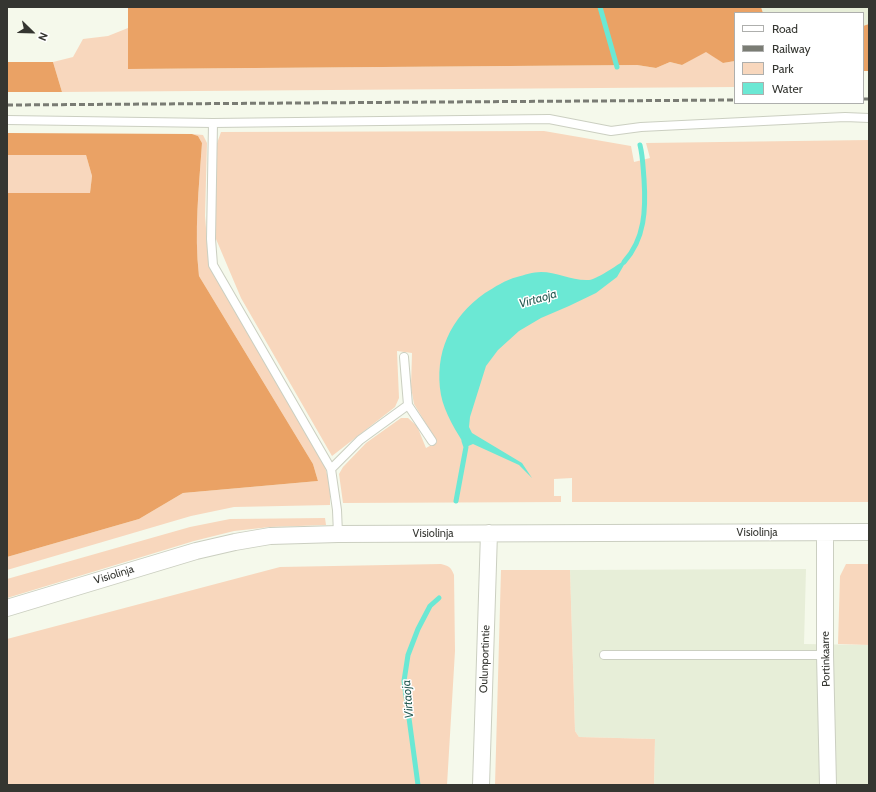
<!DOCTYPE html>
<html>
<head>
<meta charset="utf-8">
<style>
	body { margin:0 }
	#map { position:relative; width:876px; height:792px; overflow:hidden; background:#f5f9eb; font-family:Cabin,sans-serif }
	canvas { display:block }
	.frame { position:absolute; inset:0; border:8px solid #353631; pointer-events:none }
	.legend { position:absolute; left:734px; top:12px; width:130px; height:92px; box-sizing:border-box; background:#fff; border:1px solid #aeafad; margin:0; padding:5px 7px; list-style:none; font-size:12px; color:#353631 }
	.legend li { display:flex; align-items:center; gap:8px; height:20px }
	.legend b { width:20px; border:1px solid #aeafad }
	.north { position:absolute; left:12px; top:12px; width:40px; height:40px; -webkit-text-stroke:3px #fff; paint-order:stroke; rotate:113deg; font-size:11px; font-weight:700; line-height:16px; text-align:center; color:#353631 }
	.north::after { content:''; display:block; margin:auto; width:14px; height:18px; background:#353631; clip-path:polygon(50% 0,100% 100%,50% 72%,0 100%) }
</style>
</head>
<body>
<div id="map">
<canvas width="876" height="792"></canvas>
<div class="frame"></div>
<ul class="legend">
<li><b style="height:5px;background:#fff"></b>Road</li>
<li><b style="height:5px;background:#7a7c74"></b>Railway</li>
<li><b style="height:11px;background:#f8d7bd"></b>Park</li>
<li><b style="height:11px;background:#6be8d4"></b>Water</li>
</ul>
<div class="north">N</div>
</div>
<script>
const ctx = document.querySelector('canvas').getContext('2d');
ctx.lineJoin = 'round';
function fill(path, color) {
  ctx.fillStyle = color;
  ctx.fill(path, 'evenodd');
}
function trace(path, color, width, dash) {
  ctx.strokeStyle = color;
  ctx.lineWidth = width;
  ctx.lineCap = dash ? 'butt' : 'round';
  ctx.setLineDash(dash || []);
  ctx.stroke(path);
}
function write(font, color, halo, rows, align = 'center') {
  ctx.font = font + ' Cabin,sans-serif';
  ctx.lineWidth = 3;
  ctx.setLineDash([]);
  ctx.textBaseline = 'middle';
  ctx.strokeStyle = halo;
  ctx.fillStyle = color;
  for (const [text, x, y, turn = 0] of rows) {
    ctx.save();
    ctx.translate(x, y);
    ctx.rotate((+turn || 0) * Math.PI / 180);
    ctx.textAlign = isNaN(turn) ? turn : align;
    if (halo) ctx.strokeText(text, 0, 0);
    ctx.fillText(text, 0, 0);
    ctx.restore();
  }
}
const built = new Path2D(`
	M761,7H869V24L863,26V13H763Z
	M806,569L804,644L869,645V785H654L655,739L579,737L575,731L570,570Z`);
const green = new Path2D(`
	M128,28L129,69L637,65L656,68L670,62L682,65L706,51L723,63L735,61V87L62,92L53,62L73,57L83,39L108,36Z
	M544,131L631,146L634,162L650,158L646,143L869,140V502H572V478L554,479V496H561V502L343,503L339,474L343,467L366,443L401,418H408L417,426L426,448L437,442L414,404L411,387L412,353L397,351L399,398L395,407L332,456L241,298L216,239V146L221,132Z
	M192,134L203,135L207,143L205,216L209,265L325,467L330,485V505L234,507L191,516L7,570V557L139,519L183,493L318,481L313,464L199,276C194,232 199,187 202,143L198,136Z
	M7,155H86L92,176L90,193H7Z
	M325,518L326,525L270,527L234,531L194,541L7,598V579L190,527L230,519Z
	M441,564C449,566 451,567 454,575L455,651L447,785H7V639L280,567Z
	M846,564H869V645L838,644L840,576Z
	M501,570H570L575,731L579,737L655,739L654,785H495Z`);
const forest = new Path2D(`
	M128,7H761L763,13H735V61L723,63L706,52L682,65L670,62L656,68L637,65L128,69Z
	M869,24V71H863V26Z
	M7,62H53L62,92H7Z
	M7,133L192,134L198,136L202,143C199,187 194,232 199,276L313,464L318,481L183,493L139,519L7,557V193H90L92,176L86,155H7Z`);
const water = new Path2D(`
	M628,258L617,277L596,293L569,306L541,318L519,331L498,350L486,366L470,417L469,427L472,433L522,463L532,478L519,465L473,444L466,447C457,433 444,412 441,395C434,353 450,318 485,293C495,287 505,280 517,277C524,275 533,272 541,272C557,272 572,281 589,280C598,279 620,263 628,258Z`);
const stream = new Path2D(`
	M600,7L617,67
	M624,262C645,239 646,209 644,179C643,168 643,157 640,145
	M456,501L466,447L464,441
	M418,785L404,681L408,655L418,629L430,606L439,598`);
const service = new Path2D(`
	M7,120L213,123L549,119L611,131L641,127L845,117L869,118
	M213,123L211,239L213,265L331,469L337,510L338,534
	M404,357L408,405L432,441
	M331,469L360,440L408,405
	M604,655H825`);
const minor = new Path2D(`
	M825,533V655L828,785
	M7,608L196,551L235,542L270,536L338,534L869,532
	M481,785L489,533`);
const rail = new Path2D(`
	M863,99H869
	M7,105L735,100`);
const streetNames = [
	["Visiolinja",757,533],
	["Visiolinja",433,534],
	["Visiolinja",114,575,-17],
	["Oulunportintie",485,659,-88],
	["Portinkaarre",826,659,-91]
];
const waterNames = [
	["Virtaoja",538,299,-16],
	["Virtaoja",408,699,-95]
];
fill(built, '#e7eed8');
fill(green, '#f8d7bd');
fill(forest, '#eaa265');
fill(water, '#6be8d4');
trace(stream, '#6be8d4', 5);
trace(service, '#cbcfc1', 10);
trace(minor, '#cbcfc1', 18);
trace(service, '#fff', 8);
trace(minor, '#fff', 16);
trace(rail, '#7a7c74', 3, [6, 3]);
write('11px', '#353631', '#fff', streetNames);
write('italic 12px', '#265b52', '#fff', waterNames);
</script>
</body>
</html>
